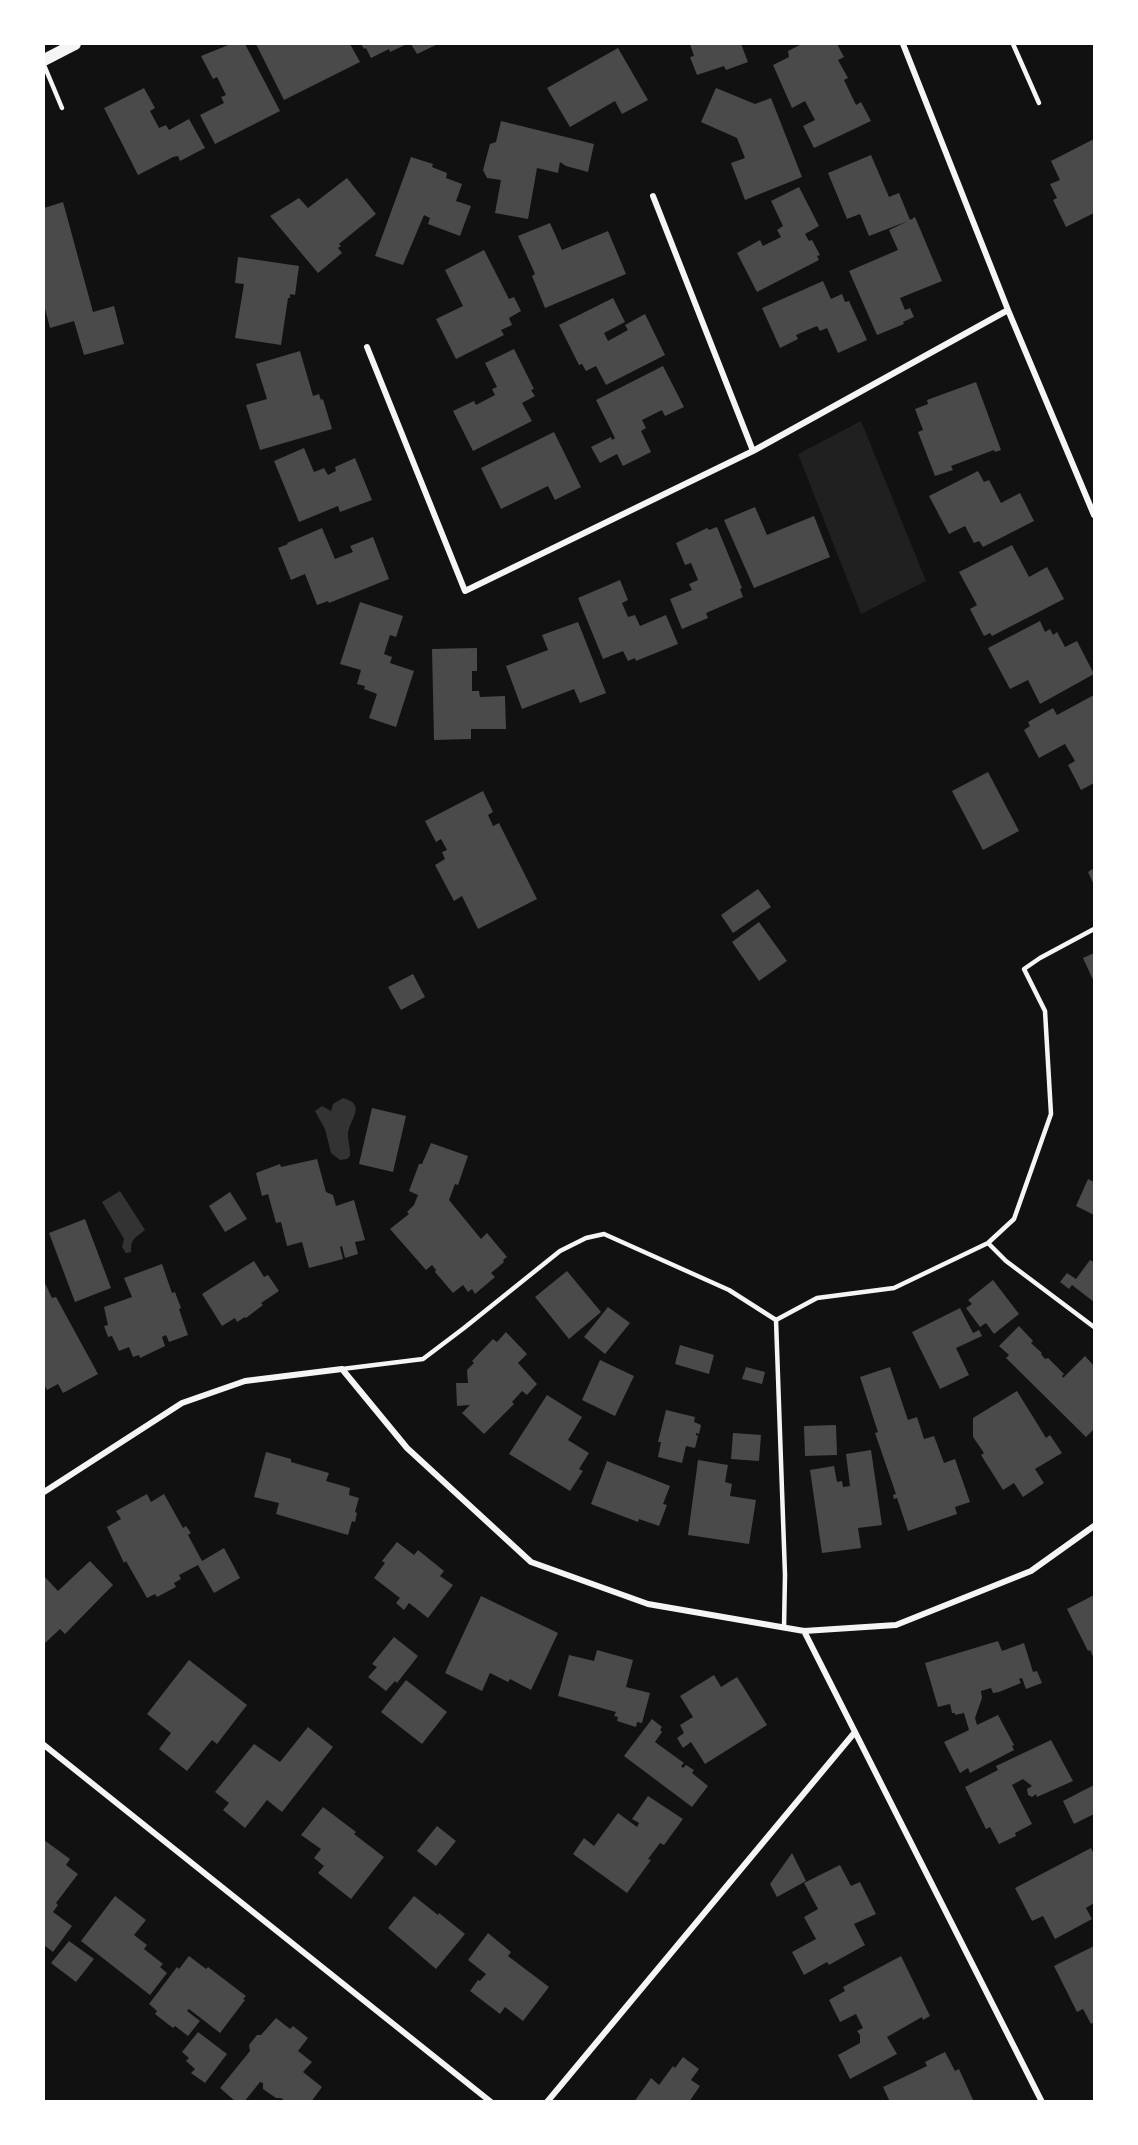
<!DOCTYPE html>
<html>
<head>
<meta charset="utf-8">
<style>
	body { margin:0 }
	#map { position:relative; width:1138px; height:2145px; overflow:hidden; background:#111; font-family:"Source Sans 3",sans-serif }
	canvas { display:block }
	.frame { position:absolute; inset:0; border:45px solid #fff; pointer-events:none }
</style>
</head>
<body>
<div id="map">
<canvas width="1138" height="2145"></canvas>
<div class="frame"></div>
</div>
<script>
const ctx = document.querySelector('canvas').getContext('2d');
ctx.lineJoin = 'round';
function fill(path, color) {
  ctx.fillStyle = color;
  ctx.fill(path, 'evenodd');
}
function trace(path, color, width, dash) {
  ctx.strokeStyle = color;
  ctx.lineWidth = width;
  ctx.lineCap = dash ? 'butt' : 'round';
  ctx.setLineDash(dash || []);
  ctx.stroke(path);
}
const green = new Path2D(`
	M861,421L926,581L861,614L798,454Z`);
const water = new Path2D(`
	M343,1098C369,1105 347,1121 348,1136C348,1143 351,1148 350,1156L347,1159L340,1160L331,1153L325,1129L315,1111L322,1106L331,1111L333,1104Z
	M120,1191L145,1230C134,1239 131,1238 131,1252L126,1253L122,1247L124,1239L102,1202Z`);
const building = new Path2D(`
	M231,44H245L280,111L215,144L200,115L224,103L221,97L226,95L217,77L213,79L201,56Z
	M256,44H350L360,62L284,100Z
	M361,44H407L390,52L389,49L371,58L366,48L364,49Z
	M411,44H438L417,54Z
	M690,44H741L748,62L726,70L724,66L697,75L690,57L694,56Z
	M802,44H837L844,57L838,60L848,78L844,80L856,105L861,102L871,121L814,148L803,126L815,120L805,101L792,108L773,65L789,57L788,51Z
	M618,48L648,100L622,114L615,101L570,127L547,88Z
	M144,88L155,108L150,111L159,128L166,125L169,130L189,119L205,148L180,161L178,156L173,157L138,175L104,108Z
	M716,88L755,104L771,98L802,177L745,200L731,163L745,158L737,138L701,122Z
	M501,121L594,144L588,172L566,166L560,162L558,173L537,168L528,219L495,213L501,180L487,178L483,170L490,144L496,142Z
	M1094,139V213L1066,227L1053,200L1057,198L1050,184L1060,180L1051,161Z
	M871,155L889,197L899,193L910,220L915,217L942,281L900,298L905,310L910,308L914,317L903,322L904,324L877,335L849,271L898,250L889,230L908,221L869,236L860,214L847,219L828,173Z
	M411,157L433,164L432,167L447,173L446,178L462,184L456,201L471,206L460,236L428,224L430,218L424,215L403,265L375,256Z
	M347,178L376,214L339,244L341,246L338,248L342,253L318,273L270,216L299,198L308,208Z
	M799,187L819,226L805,234L809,241L812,240L820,255L817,256L819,260L757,292L737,253L760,240L763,246L781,237L777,230L783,226L771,201Z
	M63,202L93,312L114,306L124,344L84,355L74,321L50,328L44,305V208Z
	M550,223L562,250L608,231L626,274L545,308L532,276L535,274L518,236Z
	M484,250L509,299L514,297L521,311L509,318L512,325L501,330L504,335L456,359L436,319L463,306L445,270Z
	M238,257L299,266L295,295L290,294V298H288L281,345L235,338L244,284L235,283Z
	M823,281L831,299L842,294L845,302L849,301L867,340L838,353L827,328L820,331L817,326L796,335L798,339L780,348L762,308Z
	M613,298L625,322L604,333L608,341L628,330L625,325L645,314L665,355L606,385L596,366L586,371L582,364L579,365L559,325Z
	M514,349L534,389L531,390L535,396L522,403L532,421L473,451L453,411L474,401L476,405L495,395L492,389L497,387L485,363Z
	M300,351L313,396L319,394L321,400L323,399L332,429L260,450L246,405L267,399L256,364Z
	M663,366L684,407L665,416L662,410L642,420L646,428L641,431L651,452L623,466L617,454L600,463L591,447L611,437L612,440L615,438L596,400Z
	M976,382L1001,450L995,452L994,450L951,466L953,470L935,476L918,432L923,430L915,409L928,404L927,400Z
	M554,432L581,487L555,500L548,486L501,509L481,468Z
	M304,448L314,472L324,468L328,475L336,471L335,467L355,458L372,500L340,512L338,506L299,522L274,461Z
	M978,471L984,482L989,480L1001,503L1020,493L1034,521L983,547L979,541L974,543L965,526L949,534L929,496Z
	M755,507L767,535L814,516L830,557L754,588L724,520Z
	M717,527L742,588L740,589L743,597L706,613L708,618L682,629L670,599L692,590L689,584L698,580L691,563L685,565L676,543L707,528L709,530Z
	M322,528L335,559L353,552L350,546L373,537L389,579L329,603L328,601L317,605L305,574L291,580L278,548L288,544L287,543Z
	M1012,545L1029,577L1047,567L1064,599L992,636L990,633L984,636L970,609L977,605L959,572Z
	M620,580L628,600L622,603L628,617L635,615L640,626L666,615L678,644L636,661L635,658L628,661L623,651L603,659L578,598Z
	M360,602L403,616L396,637L390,635L384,654L392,657L390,663L414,671L396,727L369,718L377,694L364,689L365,686L357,684L361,670L340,664Z
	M1040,621L1045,632L1050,629L1053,635L1057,632L1065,647L1077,641L1094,674L1040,704L1028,680L1010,689L988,648Z
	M578,622L606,693L580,703L574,689L522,709L506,666L548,650L542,635Z
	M477,648V671H472V691H479L480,697L505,696L506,729H471V739L434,740L432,649Z
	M1094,695V783L1081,790L1068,765L1075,761L1065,744L1039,758L1024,730L1030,726L1028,722L1053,708L1057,715Z
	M988,772L1019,831L983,850L952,791Z
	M483,791L493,812L488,815L493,826L499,823L537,899L478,929L462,896L454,901L435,865L445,859L442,852L447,850L441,839L436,842L425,821Z
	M1094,868V885L1088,872Z
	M758,889L771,907L733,933L721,915Z
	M759,922L787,961L759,981L732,942Z
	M1094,953V982L1083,958Z
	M413,974L425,997L401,1010L388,987Z
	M372,1108L406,1116L393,1172L359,1164Z
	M431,1143L468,1156L458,1185L455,1184L449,1200L481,1239L487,1233L507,1257L503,1260L504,1262L491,1273L495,1277L475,1294L472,1289L468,1292L463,1285L453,1293L435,1272L436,1270L432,1265L426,1270L390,1229L409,1214L407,1212L414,1205L418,1195L409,1191L419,1164H422Z
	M317,1159L326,1192L333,1195L336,1206L354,1200L365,1240L355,1242L358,1254L345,1258L342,1246L340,1247L343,1259L309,1268L302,1242L287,1246L281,1222L276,1223L268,1194L262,1196L256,1173L280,1164L281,1167Z
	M1088,1179L1094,1182V1215L1076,1206Z
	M230,1192L247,1219L225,1232L209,1206Z
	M85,1219L111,1288L75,1302L49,1233Z
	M1090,1260L1094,1262V1302L1072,1285L1069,1289L1060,1282L1067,1273L1076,1279Z
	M254,1261L264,1277L268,1275L279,1291L261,1303L263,1305L246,1318L245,1317L237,1322L235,1318L222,1326L202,1294Z
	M162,1264L172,1293L175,1292L181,1308L179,1309L188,1335L169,1342L166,1335L162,1337L165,1346L140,1358L139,1355L133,1357L129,1347L119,1351L112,1336L108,1337L104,1326L108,1325L104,1307L132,1297L124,1278Z
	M567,1271L601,1312L569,1339L535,1297Z
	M993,1280L1019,1314L994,1334L986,1323L980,1327L966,1308L972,1304L968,1300Z
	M44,1281L52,1298L56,1297L98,1374L63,1393L58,1384L47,1390L44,1384Z
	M608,1307L630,1323L605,1354L584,1337Z
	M960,1308L973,1333L979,1330L982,1336L956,1348L969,1375L940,1389L912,1332Z
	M1019,1326L1033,1341L1031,1343L1042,1353L1041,1354L1045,1359L1048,1358L1064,1374L1062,1376L1063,1378L1085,1356L1094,1366V1429L1086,1437L1006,1358L1009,1355L999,1346Z
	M506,1332L527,1354L518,1363L537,1384L527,1395L522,1391L512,1402L514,1404L484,1434L462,1413L470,1405L457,1406L456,1383H468L467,1370L474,1363L472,1361L493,1339L497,1342Z
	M680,1345L714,1355L709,1374L675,1364Z
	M600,1360L634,1376L615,1416L582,1400Z
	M746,1367L765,1372L762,1384L742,1379Z
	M890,1367L908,1420L917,1417L924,1439L934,1436L944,1463L955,1459L970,1502L955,1507L957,1514L908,1531L897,1498L894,1499L893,1495L896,1494L875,1433L878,1432L860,1377Z
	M1017,1391L1046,1438L1050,1435L1062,1453L1035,1469L1044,1483L1023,1497L1014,1483L1003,1490L981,1455L984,1453L973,1437V1418Z
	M547,1395L582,1417L568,1440L589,1453L579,1469L583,1471L570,1491L509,1454Z
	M666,1410L695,1417L694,1422L701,1425L699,1434L696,1433V1435L698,1436L695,1448L686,1446L682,1463L658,1457L661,1442H658Z
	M836,1425L837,1455L805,1456L804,1426Z
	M733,1433L761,1435L759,1461L731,1459Z
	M871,1450L882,1525L858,1528L861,1548L822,1553L810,1470L834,1466L837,1482L842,1481L843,1487L850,1486L846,1454Z
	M266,1452L291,1459V1462L329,1473L326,1481L350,1488L349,1495L359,1498L355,1512L357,1513L355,1522L352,1521L348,1535L276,1514L279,1503L254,1497Z
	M698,1460L728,1465L725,1482L732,1484L730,1496L756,1500L749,1544L688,1535Z
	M607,1461L670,1486L663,1504L667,1505L659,1526L639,1519L638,1522L591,1504Z
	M147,1494L151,1502L164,1494L183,1528L186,1526L191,1533L188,1535L202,1561L224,1548L240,1578L214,1593L198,1565L179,1575L181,1579L174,1583L176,1587L157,1597L155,1594L147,1598L126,1561L124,1563L107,1527L121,1519L116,1511Z
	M397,1542L414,1555L418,1550L444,1571L440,1576L453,1585L428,1618L409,1603L404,1610L396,1603L400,1598L374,1578L385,1563L382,1561Z
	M90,1561L113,1585L65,1634L60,1629L44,1644V1576L58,1591Z
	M1094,1595V1659L1090,1650L1088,1651L1067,1609Z
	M481,1596L558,1633L531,1690L510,1679L508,1682L490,1673L482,1691L445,1673Z
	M394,1637L418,1656L397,1683L395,1681L386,1691L368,1677L377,1667L372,1664Z
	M998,1641L1002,1651L1024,1643L1033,1672L1037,1671L1042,1683L1026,1689L1022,1678L1019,1679L1021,1683L999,1692L993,1693L991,1688L981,1691L982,1698L975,1718L977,1725L998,1715L1014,1745L1012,1746L1014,1750L970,1773L968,1768L960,1773L944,1742L969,1730L964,1713L955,1715V1713H952L950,1704L938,1707L925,1663Z
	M597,1650L633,1660L626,1687L650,1693L642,1723L637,1722L636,1727L617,1721L618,1717L614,1716L616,1712L558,1696L569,1655L594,1661Z
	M189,1660L247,1705L217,1744L212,1740L187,1771L159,1749L171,1733L147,1714Z
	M714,1675L721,1687L737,1677L767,1725L705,1764L691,1742L683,1748L677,1738L684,1733L680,1725L693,1717L680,1696Z
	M406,1680L447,1712L422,1744L381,1712Z
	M652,1719L662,1727L660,1730L662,1732L655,1742L684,1763L681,1766L683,1768L686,1765L694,1770L692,1773L708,1786L692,1807L624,1756Z
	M308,1727L333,1747L282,1812L267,1800L245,1828L223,1810L229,1803L215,1792L254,1744L280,1762Z
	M1051,1740L1073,1781L1037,1797L1036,1794L1032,1797L1028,1795L1027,1789L1032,1786L1023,1779L1012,1785L1032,1824L1015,1833L1016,1836L999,1844L990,1827L986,1829L965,1787L998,1770L996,1766Z
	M1094,1785V1814L1074,1824L1063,1801Z
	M648,1796L683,1819L664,1845L660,1843L648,1859L651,1860L627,1893L573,1854L584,1838L594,1846L618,1813L637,1827L639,1823L632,1819Z
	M323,1807L356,1832L354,1834L384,1857L351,1899L318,1873L324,1866L314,1858L321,1849L301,1835Z
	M437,1826L456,1841L436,1866L417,1851Z
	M44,1840L70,1859L66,1865L78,1874L56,1903L58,1905L53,1912L72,1926L53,1952L44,1945Z
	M1091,1848L1094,1854V1903L1086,1908L1092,1919L1055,1939L1043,1916L1032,1921L1015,1888Z
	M792,1853L806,1881L777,1897L770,1884Z
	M840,1865L851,1886L860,1882L876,1914L854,1924L865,1945L829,1965L827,1962L804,1975L792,1952L816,1939L804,1917L818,1909L804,1883Z
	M115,1896L146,1920L134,1935L147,1945L144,1949L163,1964L160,1967L167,1973L150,1995L81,1941Z
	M414,1896L438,1915L439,1913L465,1934L436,1969L388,1928Z
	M488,1933L511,1952L508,1956L549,1987L523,2021L505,2007L500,2014L470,1991L478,1980L480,1981L486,1974L468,1960Z
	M69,1941L94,1959L76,1982L51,1963Z
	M1094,1946V2022L1091,2024L1083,2009L1077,2012L1054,1966Z
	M189,1956L206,1969L208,1967L246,1996L243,1999L245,2000L220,2033L189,2009L187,2011L200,2021L188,2036L175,2026L173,2028L155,2014L157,2011L149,2004L177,1967L179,1969Z
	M901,1956L930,2016L923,2020L922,2017L887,2037L897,2054L850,2079L838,2055L860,2043V2035L857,2031L863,2028L856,2014L840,2022L829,2000L845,1991L843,1987Z
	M276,2018L290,2029L293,2026L308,2038L298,2051L312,2062L303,2072L322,2087L311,2102H286L281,2098H276L263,2089V2083L260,2082L244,2102H236L220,2088L250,2051L249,2045L257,2035H261Z
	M198,2032L227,2054L205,2083L191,2073L195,2069L186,2061L189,2058L182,2052Z
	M945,2052L955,2071L959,2069L974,2102H890L883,2087L927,2066L925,2062Z
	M683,2057L699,2069L691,2080L700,2086L689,2102H634L651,2078L659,2085L673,2066L675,2068Z`);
const service = new Path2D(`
	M1013,44L1039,103
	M44,65L62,108
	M988,1243L1006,1261L1094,1327
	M776,1320L817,1298L894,1288L988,1243L1014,1219L1051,1114L1045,1011L1024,969L1040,958L1094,929
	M776,1320L785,1575L784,1628
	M342,1369L423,1359L464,1328L560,1251L586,1238L604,1234L729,1290L776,1320`);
const minor = new Path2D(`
	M903,44L1008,310L1094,515
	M653,196L753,451
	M367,347L465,591L753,451L1008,310
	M44,1492L182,1403L245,1381L342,1369L407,1448L531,1562L648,1604L804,1631L896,1625L1031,1571L1094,1526
	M804,1631L1042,2102
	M44,1745L491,2102
	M547,2102L855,1732`);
const secondary = new Path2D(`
	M44,60L75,44`);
fill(green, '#202020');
fill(water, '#333');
fill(building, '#4a4a4a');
trace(service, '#f5f5f5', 4.5);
trace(minor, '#f5f5f5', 6);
trace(secondary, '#f5f5f5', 12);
</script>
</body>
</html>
